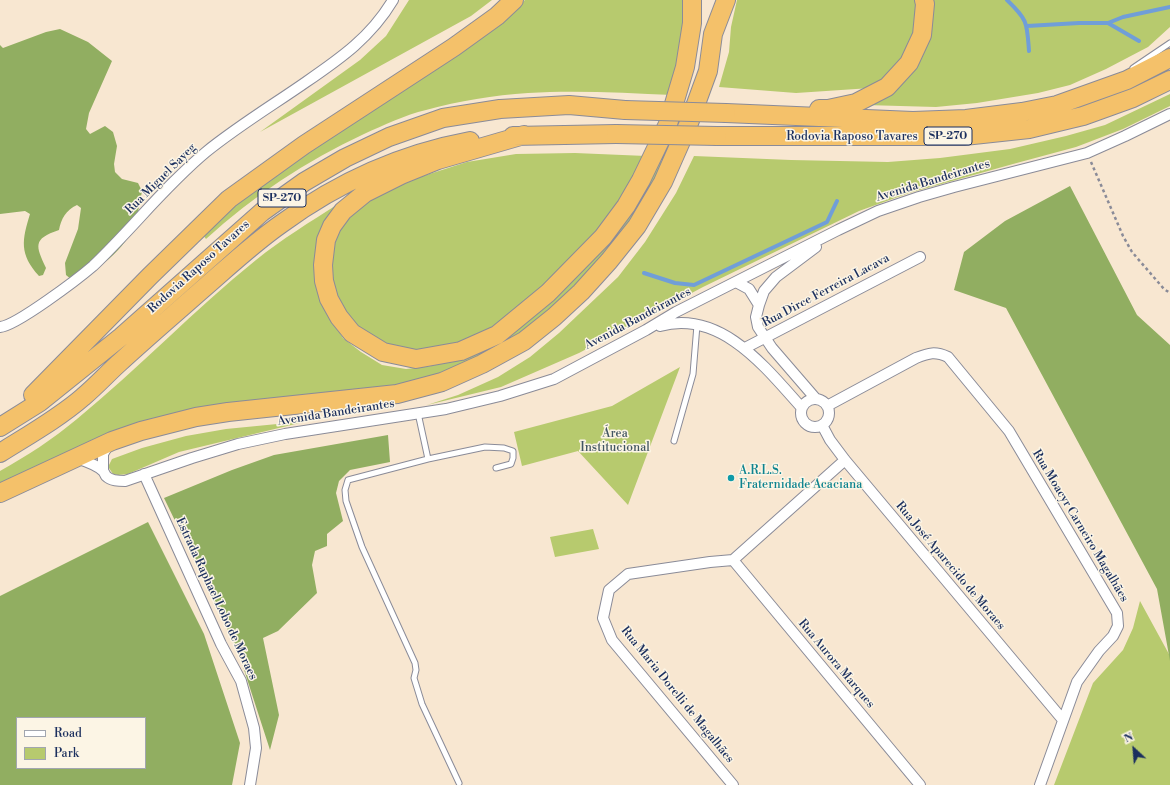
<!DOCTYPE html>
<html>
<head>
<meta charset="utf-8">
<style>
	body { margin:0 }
	#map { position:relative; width:1170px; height:785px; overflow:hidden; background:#f8e7d1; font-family:"Libre Bodoni",serif }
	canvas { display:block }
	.legend { position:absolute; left:16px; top:717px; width:130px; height:52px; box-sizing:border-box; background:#fcf5e5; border:1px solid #a2a6af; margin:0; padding:5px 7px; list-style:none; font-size:12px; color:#1b2f5e }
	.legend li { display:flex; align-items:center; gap:8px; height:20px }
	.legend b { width:20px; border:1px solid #a2a6af }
	.north { position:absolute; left:1114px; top:729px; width:40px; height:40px; -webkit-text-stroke:3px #fcf5e5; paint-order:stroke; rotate:334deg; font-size:11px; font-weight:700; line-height:16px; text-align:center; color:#1b2f5e }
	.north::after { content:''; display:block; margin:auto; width:14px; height:18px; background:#1b2f5e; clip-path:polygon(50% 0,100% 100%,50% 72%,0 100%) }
</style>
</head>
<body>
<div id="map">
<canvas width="1170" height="785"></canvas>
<ul class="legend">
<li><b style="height:5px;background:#fff"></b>Road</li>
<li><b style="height:11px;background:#b7ca6e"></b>Park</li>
</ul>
<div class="north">N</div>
</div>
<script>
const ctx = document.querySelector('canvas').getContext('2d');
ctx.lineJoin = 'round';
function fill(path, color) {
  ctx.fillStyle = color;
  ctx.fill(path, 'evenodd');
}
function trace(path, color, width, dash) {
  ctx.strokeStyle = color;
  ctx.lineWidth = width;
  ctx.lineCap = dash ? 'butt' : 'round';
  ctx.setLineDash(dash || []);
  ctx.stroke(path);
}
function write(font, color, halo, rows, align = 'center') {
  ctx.font = font + ' "Libre Bodoni",serif';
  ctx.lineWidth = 3;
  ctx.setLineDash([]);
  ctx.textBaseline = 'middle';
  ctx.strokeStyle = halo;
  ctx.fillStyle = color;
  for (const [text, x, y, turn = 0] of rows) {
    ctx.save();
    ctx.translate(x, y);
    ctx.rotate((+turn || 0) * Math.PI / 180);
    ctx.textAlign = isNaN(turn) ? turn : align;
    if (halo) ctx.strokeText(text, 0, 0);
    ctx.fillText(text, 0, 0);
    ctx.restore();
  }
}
const green = new Path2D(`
	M409,0H492L471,16L260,132L360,60L386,36Z
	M525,0H686L685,27L673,95C625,93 576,90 528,93C494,95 459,101 426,110C405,115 384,125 364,134C306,161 253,196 206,239L203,235L228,211L267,179L491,30Z
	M737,0H918V28L907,52L892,73L871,88L796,93L719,87L729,52L731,27Z
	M932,0H1170V27L1148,47L1106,69L1070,85L1038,93L977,103L936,107L865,105L884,97L906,80L918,63Z
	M1170,94V106L1123,129L1076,147L1013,164L909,193L859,211L703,287L579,353L501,387L427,405L458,395L498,377L530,357L559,333L618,277L645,242L676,193L694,156L791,160L888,162L940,158L1010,149L1066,136L1105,125Z
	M575,153L646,156L637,176L593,240L555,278L504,319L482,333L465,341L425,352L386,347L355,328L333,289L331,269L333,243L343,225L360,207L380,194L420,177L467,162L516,154Z
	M656,161L668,163L641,211L556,308L494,353L419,382L371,390L204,410L0,485V471C27,456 53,439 77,419C139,368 194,310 256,260C282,239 310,222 338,204L324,224L329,316L343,338L361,352L382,365L406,369L431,366L455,360L521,324Z
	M680,367L628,505L578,451L522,466L514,432L612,406Z
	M308,421L179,452L128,474L118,475L113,474L109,468V465L112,459L142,448L186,436L226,429Z
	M593,529L599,549L555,557L550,537Z
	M1140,601L1170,656V785H1054L1093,683L1123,650L1133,628Z`);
const forest = new Path2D(`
	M60,29L88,42L112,61L89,113L86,129L90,134L105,126L113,132L117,146L114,164L115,172L122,179L138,183L142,191C140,202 138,213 135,224C127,247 95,275 72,280L66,275L65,263L78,229L81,208L77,205C66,210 61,219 59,230C32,239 36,246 46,268L43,275L39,276C19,254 22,240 30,214L25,211L0,214V45L3,48L46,32Z
	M1070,186L1137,315L1170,345V661L1157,589L1006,308L954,290L964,252L1005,221Z
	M388,435L390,462L350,470L339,481L336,493L343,521L327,534V546L315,551L312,565L317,593L278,631L263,638L279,715L270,750L238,651L164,498L232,470L274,455Z
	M148,522L204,634L240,743L232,785H0V596ZM17,718H145V768H17Z`);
const stream = new Path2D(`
	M1007,0C1028,20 1027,23 1029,51
	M1108,23L1139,41
	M1027,26L1079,23H1108L1123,17L1170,7
	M644,273L675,283L694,285L827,222L837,201`);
const path = new Path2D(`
	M1091,162L1123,236L1132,252L1164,289L1170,293`);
const lane = new Path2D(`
	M1133,68L1170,43
	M418,413L428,459
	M674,441L693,374L697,325
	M459,783L422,704L414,678L416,670L415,663L362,547L346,501L345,490L348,480L428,459L485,447L504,448L513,451V458L511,464L496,468`);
const street = new Path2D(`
	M816,247L776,277L764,291L759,305L756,317L758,327L772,348L816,399
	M736,282L749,289L759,305
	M660,326C721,309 766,368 802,408
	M0,327C16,326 79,278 93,266C132,229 165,186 206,152C238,126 273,105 306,82C341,58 371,37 393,0
	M745,348L920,257
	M801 413a14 14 0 1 1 28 0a14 14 0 1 1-28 0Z
	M827,406L916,358C929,353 935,351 948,357L1009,431L1117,613L1118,626L1113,636L1099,651L1077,682L1040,785
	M822,425L830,440L845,460L1063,720
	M76,458C85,461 96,464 103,471C104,472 105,474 106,476C111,481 119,481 125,481L192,458L238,444L285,434L446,409L500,396L554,379L646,330L676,312L838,230L878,211L919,197L954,187L1087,153L1125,136L1170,114
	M103,470V454L109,444
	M144,474L221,644L241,681L254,728L256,748L250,785
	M733,560L920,785
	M733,785L612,640L603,618L609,590L628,574L710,562L733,560L845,460`);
const highway = new Path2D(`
	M819,109H828L856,103L887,87L909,63L922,35L925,4L924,0
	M726,113L913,121L966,119L1022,112L1057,105L1127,80L1170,58
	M524,135L438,160L401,175L365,193L343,211L332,226L326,240L323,265L324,281L329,299L339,317L352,333L383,352L416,359L461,351L497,335L548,293L603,237L626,206L641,180L668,124L685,67L692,23V0
	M513,136L616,134
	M717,136H964L1029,129L1083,116L1133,98L1170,80
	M33,395L150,276L229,199L304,145L454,47L497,16L514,0
	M0,427L40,402L121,337L262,212L304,182L345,158L389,137L443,118L500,109L569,105L625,110
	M0,453C27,436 59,418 83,397C95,387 106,375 118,364C144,340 171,317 197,294C225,270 251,245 281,224C337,183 400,154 470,141
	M0,493L112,441L141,431L196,417L228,412L397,394L442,382L482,364L524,341L554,317L581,292L609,261L637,226L663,182L689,123L708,71L713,34L726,0`);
const highwayBridge = new Path2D(`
	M625,110L726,113
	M616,134L717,136`);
const markers = [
	[731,478,4,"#0f9aa8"]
];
const shields = [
	[948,136,48],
	[282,198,48]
];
const shieldNames = [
	["SP-270",948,136],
	["SP-270",282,198]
];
const streetNames = [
	["Rodovia Raposo Tavares",852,137],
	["Rua Miguel Sayeg",161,179,-45],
	["Avenida Bandeirantes",933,181,-17],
	["Rodovia Raposo Tavares",199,267,-42],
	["Rua Dirce Ferreira Lacava",826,291,-28],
	["Avenida Bandeirantes",638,319,-28],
	["Avenida Bandeirantes",336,413,-9],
	["Rua Moacyr Carneiro Magalhães",1080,526,59],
	["Rua José Aparecido de Moraes",950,566,50],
	["Estrada Raphael Lobo de Moraes",216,599,65],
	["Rua Aurora Marques",836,664,50],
	["Rua Maria Dorelli de Magalhães",677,695,51]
];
const parkNames = [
	["Área",615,434],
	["Institucional",615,448]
];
const cultureNames = [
	["A.R.L.S.",739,471],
	["Fraternidade Acaciana",739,485]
];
fill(green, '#b7ca6e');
fill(forest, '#91ae61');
trace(stream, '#709ed8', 4);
trace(lane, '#8a8b98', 7);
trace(street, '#8a8b98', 12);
trace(highway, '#8a8b98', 20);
trace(path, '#8a8b98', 2.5, [3, 3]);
trace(lane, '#fff', 5);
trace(street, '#fff', 10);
trace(highway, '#f4c16a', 18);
trace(highwayBridge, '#8a8b98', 20, []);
trace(highwayBridge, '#f4c16a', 18);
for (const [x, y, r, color] of markers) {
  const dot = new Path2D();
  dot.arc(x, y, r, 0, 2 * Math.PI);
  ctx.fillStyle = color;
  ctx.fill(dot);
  trace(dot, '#fcf5e5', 1.5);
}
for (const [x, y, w] of shields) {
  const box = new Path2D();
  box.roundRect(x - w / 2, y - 9, w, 18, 3);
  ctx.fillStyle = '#fcf5e5';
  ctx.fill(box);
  trace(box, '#1b2f5e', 1);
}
write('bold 11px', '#1b2f5e', null, shieldNames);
write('12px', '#1b2f5e', '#fcf5e5', streetNames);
write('12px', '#425662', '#fcf5e5', parkNames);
write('12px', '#0d838f', '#fcf5e5', cultureNames, 'left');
</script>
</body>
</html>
